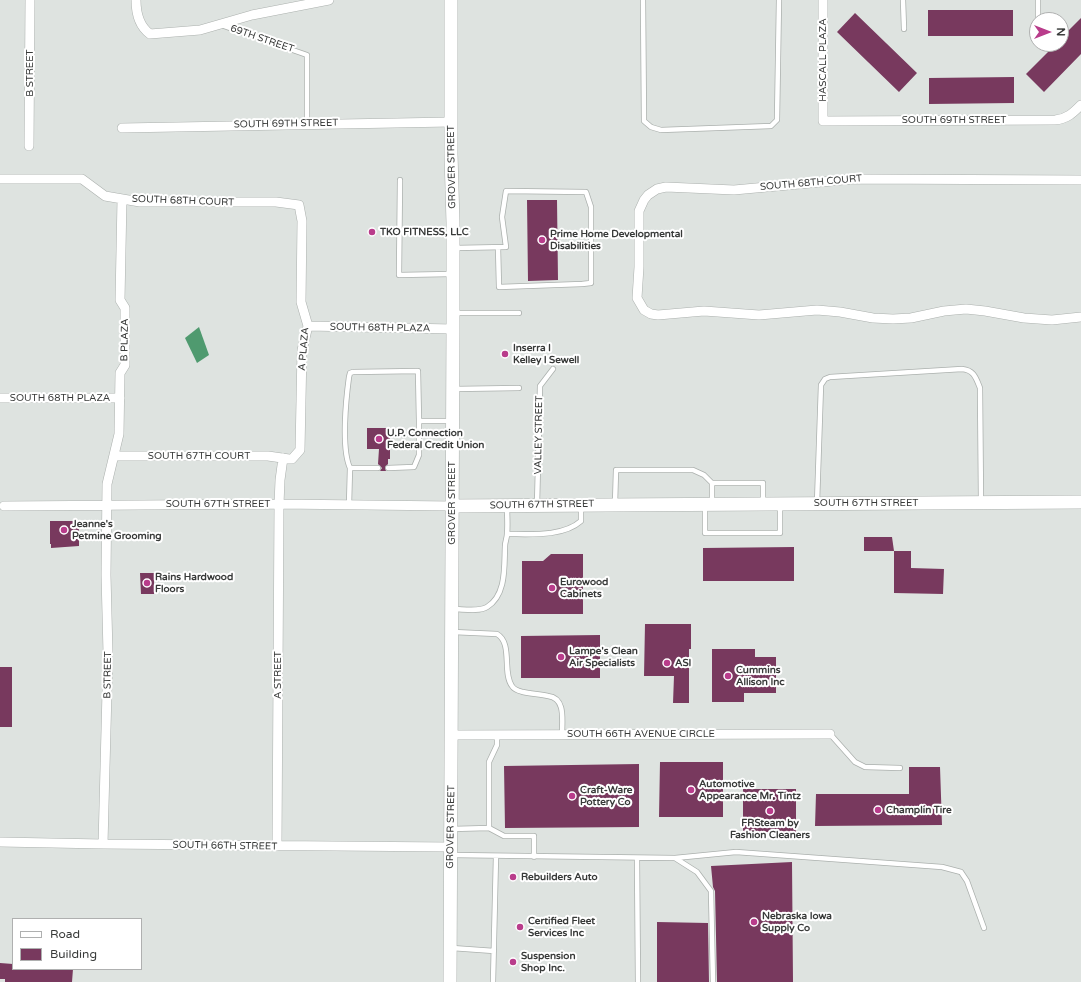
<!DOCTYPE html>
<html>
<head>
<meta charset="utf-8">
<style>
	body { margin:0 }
	#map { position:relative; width:1081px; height:982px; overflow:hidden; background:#dee3e0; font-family:"Varela Round",sans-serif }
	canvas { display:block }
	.legend { position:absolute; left:12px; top:918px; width:130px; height:52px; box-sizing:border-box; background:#fff; border:1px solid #afb0b0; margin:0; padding:5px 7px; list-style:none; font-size:12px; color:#383a39 }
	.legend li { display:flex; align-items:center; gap:8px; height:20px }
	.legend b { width:20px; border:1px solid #afb0b0 }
	.north { position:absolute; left:1029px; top:12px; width:40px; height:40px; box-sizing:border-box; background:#fff; border:1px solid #afb0b0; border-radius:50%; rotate:90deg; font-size:11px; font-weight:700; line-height:16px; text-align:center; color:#383a39 }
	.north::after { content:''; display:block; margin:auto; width:14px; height:18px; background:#b93c8b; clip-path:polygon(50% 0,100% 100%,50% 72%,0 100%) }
</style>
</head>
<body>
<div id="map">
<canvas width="1081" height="982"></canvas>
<ul class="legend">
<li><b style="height:5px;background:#fff"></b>Road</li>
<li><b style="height:11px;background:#78395e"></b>Building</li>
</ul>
<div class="north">N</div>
</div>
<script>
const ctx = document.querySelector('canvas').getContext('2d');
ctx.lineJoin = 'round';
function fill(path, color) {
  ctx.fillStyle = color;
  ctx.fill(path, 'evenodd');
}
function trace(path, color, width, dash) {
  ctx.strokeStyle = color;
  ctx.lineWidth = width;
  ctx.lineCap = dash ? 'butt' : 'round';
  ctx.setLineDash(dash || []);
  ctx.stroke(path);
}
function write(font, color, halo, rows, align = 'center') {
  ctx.font = font + ' "Varela Round",sans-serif';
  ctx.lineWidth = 4;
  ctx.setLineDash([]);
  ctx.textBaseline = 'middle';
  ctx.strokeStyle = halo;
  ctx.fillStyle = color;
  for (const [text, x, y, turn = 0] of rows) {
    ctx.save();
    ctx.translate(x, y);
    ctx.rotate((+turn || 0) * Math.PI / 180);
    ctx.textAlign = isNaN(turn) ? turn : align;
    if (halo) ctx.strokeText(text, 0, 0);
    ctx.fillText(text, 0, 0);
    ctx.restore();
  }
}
const water = new Path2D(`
	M199,327L209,355L197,363L185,338Z`);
const building = new Path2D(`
	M928,10H1013V36H928Z
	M855,13L917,73L899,92L837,32Z
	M1081,18V54L1044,92L1026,74L1056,44H1061V38Z
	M1014,77V103L929,104V78Z
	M527,200H557L558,280L528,281Z
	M367,428H390V459H388V464L385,467L386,471H380L382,468L378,464L379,449H367Z
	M50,521H79V546L51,548V544H50Z
	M864,537H892L894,551H864Z
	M794,547V581H703V548Z
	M894,551H911V568L944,569L943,594L894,593Z
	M551,554H583V614H522V561H543Z
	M140,573H154V594H141Z
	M645,624H691V649H689V703H673L674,676H644Z
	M600,635V678H521V636Z
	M712,649H755V657H776V693H744V702H712Z
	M0,667H12V727H0Z
	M660,762H723V817H659Z
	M639,764V827L505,828L504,766Z
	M909,767H940L942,825L815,826L816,794H909Z
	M743,789H796V832H743Z
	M792,862L793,982H717L715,891L713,887L711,866Z
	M657,922L708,923L709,982H657Z
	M0,963L13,964V969H73L72,982H5V979H0Z`);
const lane = new Path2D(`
	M643,0L644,121L651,127L661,130L771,126L777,120L779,0
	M903,0L904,29
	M1038,0V20
	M221,25L307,55V124
	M400,180L399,275L451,274
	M455,248L506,247L502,217L506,191L586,192L591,207V283L582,284L499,287L498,247
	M455,313H519
	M454,389L519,388
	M350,468C341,448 346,399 349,377L350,373L353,372L418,371L419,421
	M388,468L414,467L419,455V421H451
	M817,503L821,385L825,379L830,377L962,369C974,370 976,378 980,388L981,502
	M615,504L616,470H693L704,475L712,483
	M712,504V483H763V503
	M349,505L350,468H378
	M537,505L540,386L553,369
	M705,505V533H780V504
	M507,534C530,534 563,537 581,521V506
	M453,609C463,609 479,612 487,607C507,595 504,565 505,546C505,542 507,538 507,534C508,525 507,515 507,506
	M453,632L497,634C513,643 502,673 512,686C514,690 519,691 523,692C531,694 539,694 548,696C566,698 562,720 562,735
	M830,734L855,762L865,767L900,768
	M489,828L504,836H534V857
	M452,829L489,828V762L497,745V735
	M452,855L675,858L697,872L711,891L713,982
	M637,858L638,982
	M675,858L736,852L942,867L961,872L967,881L984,928
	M452,948L494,951
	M493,982L496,856`);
const street = new Path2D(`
	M136,0C136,13 139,26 150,34L200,30L252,15L329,0
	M823,0V121L1055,120C1067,119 1073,113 1081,105
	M122,128L451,122
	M29,146L30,0
	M0,179H82L105,196L140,202H276L299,205L302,221L301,302L308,326L302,350L300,450L292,459H289L268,456H114
	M1081,180L854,179L734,190L666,187L657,189L648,195L644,200L639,211V267L637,298L644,310L651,314L658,315L704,311L759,315L817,310L840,312L873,318L893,319L911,318L944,311L966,309L985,311L1024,318L1052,320L1081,317
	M308,326L453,329
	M0,398H120
	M4,506L279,504L452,506
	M452,735L830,734
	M0,842L103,844L450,847
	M103,844L108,653L106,575L107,484L119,434L120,373L125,365V308L120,300L122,199
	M277,846L279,504L280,480L283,458`);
const secondary = new Path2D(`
	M452,506L1081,502
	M450,982L453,329V223L451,154V0`);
const markers = [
	[372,232,4,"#b93c8b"],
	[542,240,4,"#b93c8b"],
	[505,354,4,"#b93c8b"],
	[379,439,4,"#b93c8b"],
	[64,530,4,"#b93c8b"],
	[147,583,4,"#b93c8b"],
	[552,588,4,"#b93c8b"],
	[561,657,4,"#b93c8b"],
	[667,663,4,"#b93c8b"],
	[728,676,4,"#b93c8b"],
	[691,790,4,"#b93c8b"],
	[572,796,4,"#b93c8b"],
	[878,810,4,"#b93c8b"],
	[770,811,4,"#b93c8b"],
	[513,877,4,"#b93c8b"],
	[754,922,4,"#b93c8b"],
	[520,927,4,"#b93c8b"],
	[513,962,4,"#b93c8b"]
];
const streetNames = [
	["69TH STREET",262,39,19],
	["HASCALL PLAZA",823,60,-90],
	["B STREET",30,73,-90],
	["SOUTH 69TH STREET",954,120],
	["SOUTH 69TH STREET",286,124,-1],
	["GROVER STREET",452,167,-91],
	["SOUTH 68TH COURT",811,183,-5],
	["SOUTH 68TH COURT",183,201,2],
	["SOUTH 68TH PLAZA",380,328,1],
	["B PLAZA",125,340,-89],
	["A PLAZA",304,349,-85],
	["SOUTH 68TH PLAZA",60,398],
	["VALLEY STREET",539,435,-89],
	["SOUTH 67TH COURT",199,456],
	["GROVER STREET",452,503,-90],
	["SOUTH 67TH STREET",866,503],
	["SOUTH 67TH STREET",218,504],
	["SOUTH 67TH STREET",542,505,-1],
	["B STREET",108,675,-89],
	["A STREET",278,675,-90],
	["SOUTH 66TH AVENUE CIRCLE",641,734],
	["GROVER STREET",451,827,-89],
	["SOUTH 66TH STREET",225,846,1]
];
const poiNames = [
	["TKO FITNESS, LLC",380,232],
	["Prime Home Developmental",550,234],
	["Disabilities",550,246],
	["Inserra l",513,348],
	["Kelley l Sewell",513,360],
	["U.P. Connection",387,433],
	["Federal Credit Union",387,445],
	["Jeanne's",72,524],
	["Petmine Grooming",72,536],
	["Rains Hardwood",155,577],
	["Floors",155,589],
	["Eurowood",560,582],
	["Cabinets",560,594],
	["Lampe's Clean",569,651],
	["Air Specialists",569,663],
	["ASI",675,663],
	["Cummins",736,670],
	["Allison Inc",736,682],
	["Automotive",699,784],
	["Appearance Mr. Tintz",699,796],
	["Craft-Ware",580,790],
	["Pottery Co",580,802],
	["Champlin Tire",886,810],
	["FRSteam by",770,823,"center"],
	["Fashion Cleaners",770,835,"center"],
	["Rebuilders Auto",521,877],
	["Nebraska Iowa",762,916],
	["Supply Co",762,928],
	["Certified Fleet",528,921],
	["Services Inc",528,933],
	["Suspension",521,956],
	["Shop Inc.",521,968]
];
fill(water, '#4f9a6f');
fill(building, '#78395e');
trace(lane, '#abb0ad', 6);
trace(street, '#abb0ad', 10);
trace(secondary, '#abb0ad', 14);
trace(lane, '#fff', 4.5);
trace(street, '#fff', 9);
trace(secondary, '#fff', 13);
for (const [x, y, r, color] of markers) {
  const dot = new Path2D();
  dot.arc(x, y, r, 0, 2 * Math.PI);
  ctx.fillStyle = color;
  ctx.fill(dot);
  trace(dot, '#fff', 1.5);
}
write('10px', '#383a39', '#fff', streetNames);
write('bold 10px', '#383a39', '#fff', poiNames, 'left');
</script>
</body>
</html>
